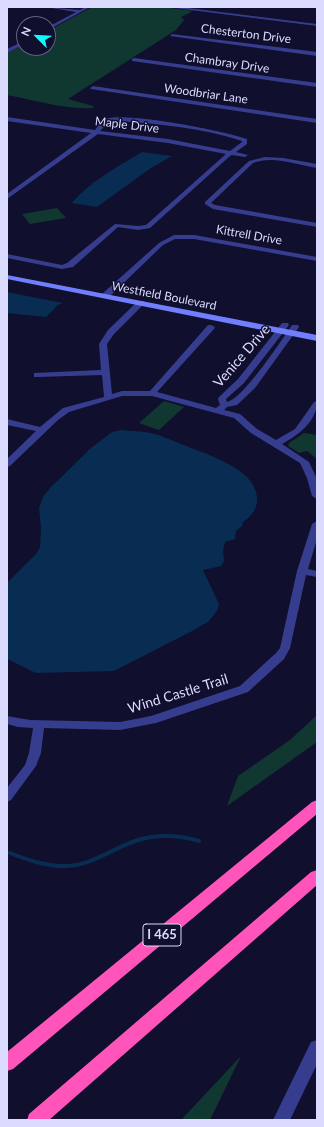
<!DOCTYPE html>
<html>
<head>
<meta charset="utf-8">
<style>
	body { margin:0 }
	#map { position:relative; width:324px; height:1127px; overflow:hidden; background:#100f2d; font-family:Lato,sans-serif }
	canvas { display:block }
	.frame { position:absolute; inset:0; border:8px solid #dadbff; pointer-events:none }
	.north { position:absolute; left:16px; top:16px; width:40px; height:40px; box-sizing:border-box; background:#100f2d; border:1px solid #616181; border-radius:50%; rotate:294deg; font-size:11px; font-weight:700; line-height:16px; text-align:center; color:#dadbff }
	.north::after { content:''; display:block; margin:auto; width:14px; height:18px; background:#06fffa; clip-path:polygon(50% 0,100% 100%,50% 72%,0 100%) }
</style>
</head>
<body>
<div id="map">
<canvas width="324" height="1127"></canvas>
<div class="frame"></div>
<div class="north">N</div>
</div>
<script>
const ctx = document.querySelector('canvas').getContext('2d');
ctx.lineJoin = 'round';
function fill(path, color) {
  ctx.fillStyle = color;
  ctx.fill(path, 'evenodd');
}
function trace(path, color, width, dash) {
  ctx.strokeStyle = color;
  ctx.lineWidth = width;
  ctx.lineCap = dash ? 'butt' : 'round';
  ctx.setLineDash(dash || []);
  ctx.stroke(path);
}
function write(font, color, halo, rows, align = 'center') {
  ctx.font = font + ' Lato,sans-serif';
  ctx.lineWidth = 3;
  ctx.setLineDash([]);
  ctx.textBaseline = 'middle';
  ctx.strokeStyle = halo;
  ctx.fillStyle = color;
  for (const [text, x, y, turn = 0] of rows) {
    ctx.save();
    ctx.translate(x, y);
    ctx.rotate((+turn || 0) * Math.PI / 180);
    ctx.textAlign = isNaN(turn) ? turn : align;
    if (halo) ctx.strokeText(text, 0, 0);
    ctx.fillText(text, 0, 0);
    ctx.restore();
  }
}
const green = new Path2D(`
	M92,7H162L193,11L181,17L184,20L176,30L68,99L93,106V108C65,110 35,100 7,95V53L24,44V48H48V31Z
	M57,208L66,218L30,224L22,214Z
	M164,401L184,407L159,430L139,423Z
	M304,433L317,435V459L307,451L299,453L288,446L289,443Z
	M317,715V742L227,806L238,776L290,740Z
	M241,1056L210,1120H181Z`);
const water = new Path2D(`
	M142,152L172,156L151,168L97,207L72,203C89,182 119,166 142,152Z
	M7,292L63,303L58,305L46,317L7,313Z
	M121,430C133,431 144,431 155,434C165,437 176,442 186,446C209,455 255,469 257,497C258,508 252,516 243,522L242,526L236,531L235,539L225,542L223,551L224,561L221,566L203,570L219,604L217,611L209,621L196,629L114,671L36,673L7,659V583L36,554L40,547L41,528L39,508L43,497L50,488L91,448L112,432Z`);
const stream = new Path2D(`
	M7,852C25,859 47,867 67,866C92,865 112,849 135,841C156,834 178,835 199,841`);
const minor = new Path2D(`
	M45,7L80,10L85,7H90L48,30V27L76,12Z
	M167,7H180L317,24V26Z
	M172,34L317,52V56L170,36Z
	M24,41V44L7,53V49Z
	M134,58L317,83V87L132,61V59Z
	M93,86L317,119V123L91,89L90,88Z
	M7,117L95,130C98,126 101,121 105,119C125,111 225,131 247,139V144L236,152L248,155L245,157L232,155L230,156L150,228L138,230L118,227L73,267L62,269L7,258V254L62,265L67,263L115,224L138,226L146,225L226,154L168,143L98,134L7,199V194L91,133L7,121ZM119,121C159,124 203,128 242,141V142L230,151L168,139L100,131L109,122Z
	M265,157L283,158L317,164V168C297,165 273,155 253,163L211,203L215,205L317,223V227L213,209L205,204V202L249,161Z
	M174,235H194L317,257V261L194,239H175L163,245L108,298H102V294L159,243Z
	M138,301H144L145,303L114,334L107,344L112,394L122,391H150L208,325H211L215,327L214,329L157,392L216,408L220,405L218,399L219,397L238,379L282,323H288L289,325L244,383L226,399L227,402C243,399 281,341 292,325H298L299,327L255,388L237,405L227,407L224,410L240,414L257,429L276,440L295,429L314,402L317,401C317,422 298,435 282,444L309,462L317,479V499L312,496L307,478L300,463L251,433L234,418L152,396H122L69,412L58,420L10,466L7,467V459L36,431L7,425V419L40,427L63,408L104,397L102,375L37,377H34V373L101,370L99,344L108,330Z
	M317,521V539L308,569L317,571V577L306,575L290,648L284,659L248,692L156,723L120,730L44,728L41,753L36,766L11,800L7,802V788L25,765L29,753L33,728L18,727L7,724V716L30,720L120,722L151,716L240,686L276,653L280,648L297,571L312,524Z`);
const tertiary = new Path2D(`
	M317,1040V1064L290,1120H273L311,1042Z`);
const secondary = new Path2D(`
	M7,275L317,335V341L7,279Z`);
const motorway = new Path2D(`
	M317,800V814L13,1069L7,1071V1052L312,802Z
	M317,870V885L49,1120H27L29,1114L311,872Z`);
const farStreetnames = [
	["Chesterton Drive",246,34,7],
	["Chambray Drive",227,63,8],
	["Woodbriar Lane",206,94,8],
	["Maple Drive",127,125,7],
	["Kittrell Drive",249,235,10],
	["Westfield Boulevard",164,296,11]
];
const shields = [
	[162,935,38]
];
const shieldNames = [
	["I 465",162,935]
];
const streetNames = [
	["Venice Drive",242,356,-49],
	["Wind Castle Trail",178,694,-17]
];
fill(green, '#113731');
fill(water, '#082c52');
trace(stream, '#082c52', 4);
fill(minor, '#363d8f');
fill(tertiary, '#363d8f');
fill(secondary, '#717fff');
fill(motorway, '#f5b');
write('12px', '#dadbff', '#100f2d', farStreetnames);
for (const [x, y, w] of shields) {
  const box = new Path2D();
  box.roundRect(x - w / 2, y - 11, w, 22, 3);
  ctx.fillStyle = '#100f2d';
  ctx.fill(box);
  trace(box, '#dadbff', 1);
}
write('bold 13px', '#dadbff', null, shieldNames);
write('14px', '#dadbff', '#100f2d', streetNames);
</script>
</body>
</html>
